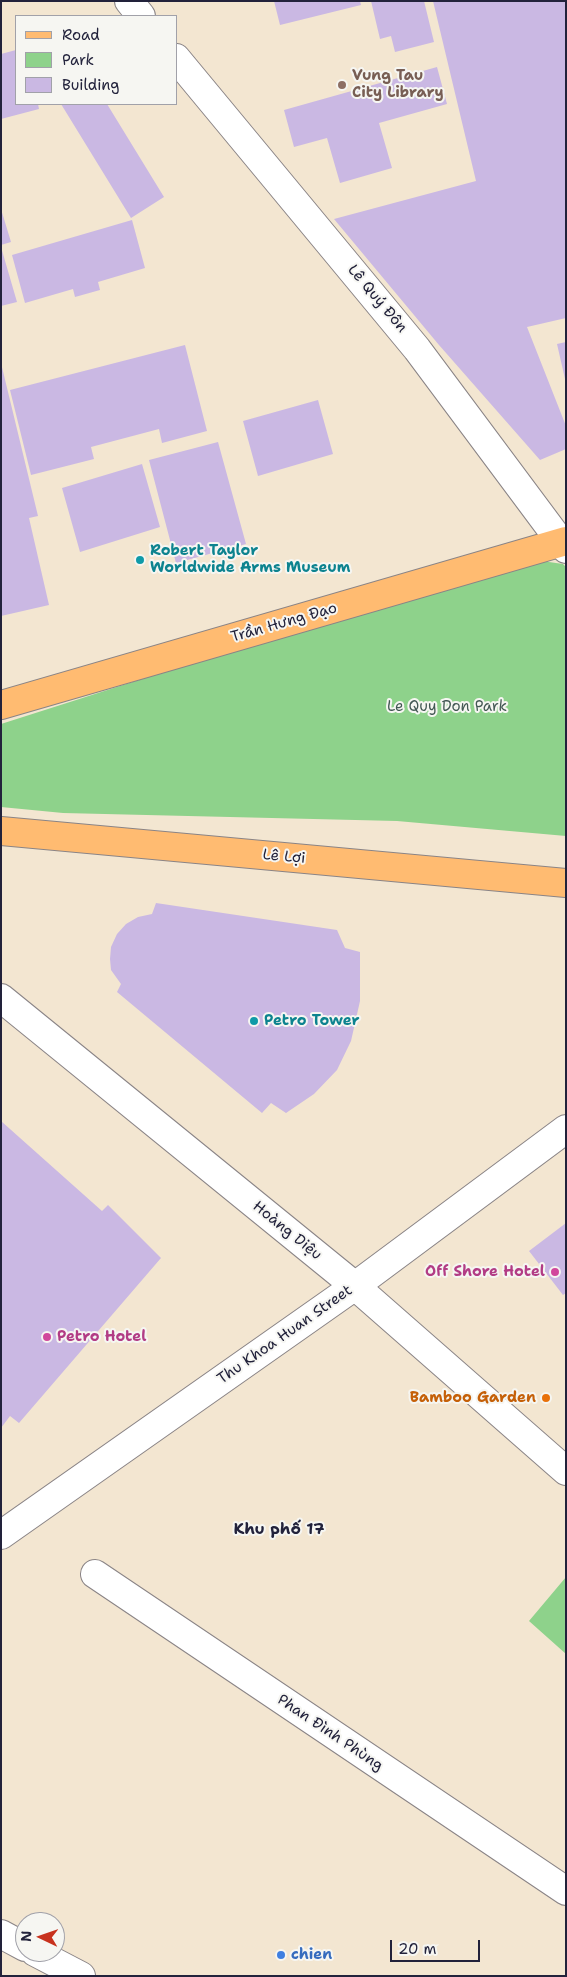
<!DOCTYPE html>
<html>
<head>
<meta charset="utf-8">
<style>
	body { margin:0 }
	#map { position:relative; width:567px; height:1977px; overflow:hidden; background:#f3e6d1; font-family:"Shantell Sans",sans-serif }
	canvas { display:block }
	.frame { position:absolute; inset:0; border:2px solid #22223b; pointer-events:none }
	.legend { position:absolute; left:15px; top:15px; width:162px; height:90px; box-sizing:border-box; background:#f6f6f2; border:1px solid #a1a1a9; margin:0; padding:6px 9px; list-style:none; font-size:15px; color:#22223b }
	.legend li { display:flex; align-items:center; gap:10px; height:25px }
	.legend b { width:25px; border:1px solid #a1a1a9 }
	.north { position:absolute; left:15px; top:1912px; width:50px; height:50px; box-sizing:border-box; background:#f6f6f2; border:1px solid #a1a1a9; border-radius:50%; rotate:273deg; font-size:14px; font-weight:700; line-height:20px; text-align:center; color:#22223b }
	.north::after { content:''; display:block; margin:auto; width:18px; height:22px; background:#c8321e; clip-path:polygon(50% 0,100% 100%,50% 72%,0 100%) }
	.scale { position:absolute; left:390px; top:1940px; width:90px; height:22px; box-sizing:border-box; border:2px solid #22223b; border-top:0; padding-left:6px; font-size:15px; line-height:18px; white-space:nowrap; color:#22223b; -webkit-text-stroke:4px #f6f6f2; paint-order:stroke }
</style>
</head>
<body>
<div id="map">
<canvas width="567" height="1977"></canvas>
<div class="frame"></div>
<ul class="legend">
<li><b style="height:6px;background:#ffbb71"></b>Road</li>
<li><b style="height:14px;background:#8ed28b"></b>Park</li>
<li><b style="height:14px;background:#cab8e3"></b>Building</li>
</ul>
<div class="north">N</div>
<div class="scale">20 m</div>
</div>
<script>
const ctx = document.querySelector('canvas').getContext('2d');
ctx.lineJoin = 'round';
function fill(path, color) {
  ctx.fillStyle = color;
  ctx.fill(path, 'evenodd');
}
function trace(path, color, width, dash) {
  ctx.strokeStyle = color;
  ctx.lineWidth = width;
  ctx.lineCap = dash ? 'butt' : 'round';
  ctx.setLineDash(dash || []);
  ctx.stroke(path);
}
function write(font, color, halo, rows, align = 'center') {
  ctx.font = font + ' "Shantell Sans",sans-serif';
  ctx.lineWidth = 4;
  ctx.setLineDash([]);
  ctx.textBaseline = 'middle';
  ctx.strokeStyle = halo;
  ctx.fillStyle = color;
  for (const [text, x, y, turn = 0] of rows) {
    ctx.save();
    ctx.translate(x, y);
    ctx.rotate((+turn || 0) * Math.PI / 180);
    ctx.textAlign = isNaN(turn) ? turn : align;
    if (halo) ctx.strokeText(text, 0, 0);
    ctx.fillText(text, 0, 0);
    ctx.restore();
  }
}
const green = new Path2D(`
	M521,558L563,564L566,567V836L397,821L63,813L1,807V724Z
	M566,1577V1654L529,1621Z`);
const building = new Path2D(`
	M274,1H360L361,5L280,25Z
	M371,1H424L434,42L395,52L391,36L380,39Z
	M433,1H566V318L527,327L566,426V449L540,460L439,345L334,219L476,181Z
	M16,50V104H38L39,109L1,119V54Z
	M437,67L447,104L379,123L392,168L340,183L327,138L294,147L284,110Z
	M61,104H107L164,197L131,218Z
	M1,209L11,242L1,245Z
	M132,220L145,268L98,282L100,290L75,297L73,289L25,303L12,255Z
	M1,247L17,302L1,306Z
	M566,342V379H565L557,344Z
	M185,345L207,431L162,443L159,429L91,447L94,459L31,475L10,390Z
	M1,363L38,516L29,518L49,605L1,616Z
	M318,400L333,454L258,476L243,421Z
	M218,442L246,544L176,563L149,460Z
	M142,464L160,527L80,552L62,488Z
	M156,903L337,930L345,948L360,952V1001L351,1041L337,1070L314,1094L286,1113L271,1103L262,1113L117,992L121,984L111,970L110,959L111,947L117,934L126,924L138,917L152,914Z
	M1,1121L102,1211L108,1205L161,1258L19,1423L10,1416L1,1428Z
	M566,1223V1293L563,1295L529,1251Z`);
const minor = new Path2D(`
	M129,1L141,16
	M176,58L417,349L566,549
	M1,998L355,1286L566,1471
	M1,1535L355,1286L566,1129
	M95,1574L566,1891
	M1,1934L25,1947
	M35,1952L81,1976`);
const major = new Path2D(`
	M1,705L566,541
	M1,831L566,883`);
const markers = [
	[342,85,5,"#8d6e63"],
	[140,560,5,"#0f9aa8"],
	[254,1021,5,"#0f9aa8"],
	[555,1272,5,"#d1479c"],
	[47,1337,5,"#d1479c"],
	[546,1398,5,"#e8710a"],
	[281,1955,5,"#3f7fe0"]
];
const educationNames = [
	["Vung Tau",352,76],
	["City Library",352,93]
];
const streetNames = [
	["Lê Quý Đôn",377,299,50],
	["Trần Hưng Đạo",284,623,-16],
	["Lê Lợi",284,857,5],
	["Hoàng Diệu",287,1231,39],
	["Thu Khoa Huan Street",285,1335,-35],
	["Phan Đình Phùng",330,1733,34]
];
const cultureNames = [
	["Robert Taylor",150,551],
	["Worldwide Arms Museum",150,568],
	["Petro Tower",264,1021]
];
const parkNames = [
	["Le Quy Don Park",447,707]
];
const hotelNames = [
	["Off Shore Hotel",545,1272],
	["Petro Hotel",57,1337,"left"]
];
const foodNames = [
	["Bamboo Garden",536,1398]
];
const shopNames = [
	["chien",291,1955]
];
const neighbourhoodNames = [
	["Khu phố 17",279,1530]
];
fill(green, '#8ed28b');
fill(building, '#cab8e3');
trace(minor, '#8a8486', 30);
trace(major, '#8a8486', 30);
trace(minor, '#fff', 28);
trace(major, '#ffbb71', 28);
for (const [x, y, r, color] of markers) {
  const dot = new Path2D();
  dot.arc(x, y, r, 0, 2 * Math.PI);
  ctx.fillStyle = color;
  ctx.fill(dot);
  trace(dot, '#f6f6f2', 2);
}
write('bold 15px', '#785e54', '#f6f6f2', educationNames, 'left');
write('15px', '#22223b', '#f6f6f2', streetNames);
write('bold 15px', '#0d838f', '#f6f6f2', cultureNames, 'left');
write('15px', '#425753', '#f6f6f2', parkNames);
write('bold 15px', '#b23c85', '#f6f6f2', hotelNames, 'right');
write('bold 15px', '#c56008', '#f6f6f2', foodNames, 'right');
write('bold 15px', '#366cbe', '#f6f6f2', shopNames, 'left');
write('bold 16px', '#22223b', '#f6f6f2', neighbourhoodNames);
</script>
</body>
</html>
